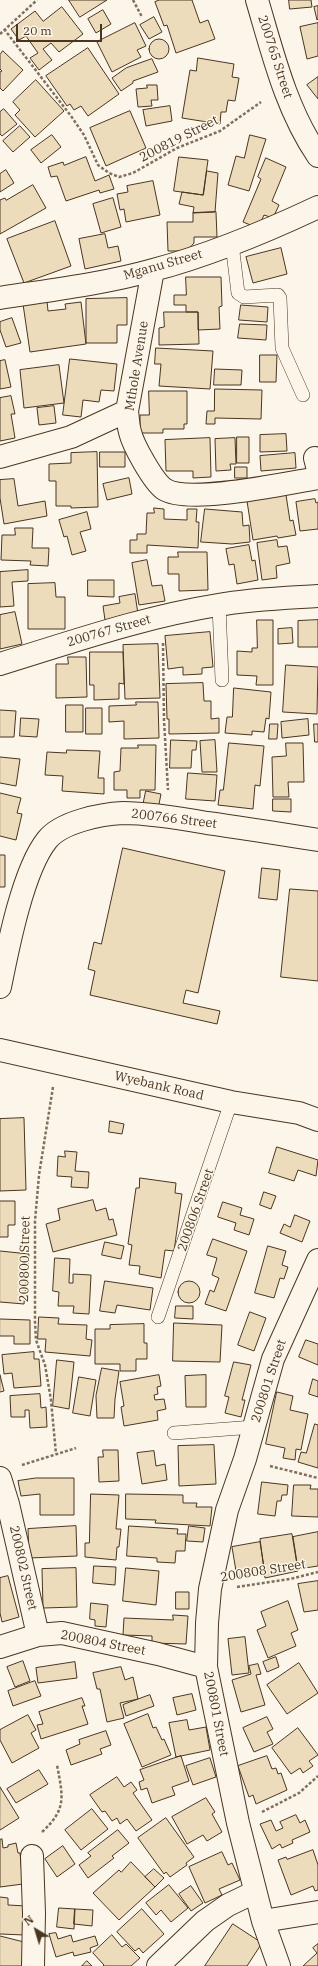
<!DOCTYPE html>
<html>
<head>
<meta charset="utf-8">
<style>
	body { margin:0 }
	#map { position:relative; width:318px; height:1966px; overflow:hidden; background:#fbf6e9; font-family:"IBM Plex Serif",serif }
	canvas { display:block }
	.north { position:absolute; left:16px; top:1910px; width:40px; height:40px; -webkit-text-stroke:3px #fbf6e9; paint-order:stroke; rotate:322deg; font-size:11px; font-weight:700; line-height:16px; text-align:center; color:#4a3520 }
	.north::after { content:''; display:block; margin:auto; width:14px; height:18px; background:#4a3520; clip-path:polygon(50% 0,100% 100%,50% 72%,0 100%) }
	.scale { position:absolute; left:16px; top:24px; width:86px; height:18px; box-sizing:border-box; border:2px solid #4a3520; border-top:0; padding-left:5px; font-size:12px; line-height:14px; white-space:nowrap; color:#4a3520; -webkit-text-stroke:3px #fbf6e9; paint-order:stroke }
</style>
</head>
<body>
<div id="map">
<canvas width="318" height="1966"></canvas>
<div class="north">N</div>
<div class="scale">20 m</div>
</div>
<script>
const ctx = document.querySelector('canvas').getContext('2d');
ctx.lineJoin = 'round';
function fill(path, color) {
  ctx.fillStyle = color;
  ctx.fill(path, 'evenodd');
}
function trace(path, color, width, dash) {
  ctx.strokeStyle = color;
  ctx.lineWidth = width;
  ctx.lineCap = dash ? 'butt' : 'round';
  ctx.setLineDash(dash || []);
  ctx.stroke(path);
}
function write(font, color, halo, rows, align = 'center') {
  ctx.font = font + ' "IBM Plex Serif",serif';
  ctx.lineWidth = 3;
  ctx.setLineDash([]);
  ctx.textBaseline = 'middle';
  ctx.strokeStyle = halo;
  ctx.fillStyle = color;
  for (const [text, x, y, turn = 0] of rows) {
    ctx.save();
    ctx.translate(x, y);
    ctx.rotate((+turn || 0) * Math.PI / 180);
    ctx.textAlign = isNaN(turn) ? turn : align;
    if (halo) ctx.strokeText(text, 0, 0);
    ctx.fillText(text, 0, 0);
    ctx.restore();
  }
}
const building = new Path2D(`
	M69,0H107L80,17Z
	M160,0H192L200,23L208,20L215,39L176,53L167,25L164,26L155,2Z
	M289,0H311L312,7L290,9Z
	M318,6V19L317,20L314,7Z
	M62,7L83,34L59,52L51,43L43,49L52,60L39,70L30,58L38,53L26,36L19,40L11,29L35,11L43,21Z
	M103,10L111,24L96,33L88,19Z
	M154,17L162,32L149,39L140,25Z
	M135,23L146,46L137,50L141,57L112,72L97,42Z
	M318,23V56L307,59L300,27Z
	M149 49a10 10 0 1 1 20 0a10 10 0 1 1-20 0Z
	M88,48L119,94L88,116L81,106L74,110L70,104L67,106L46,76Z
	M3,51L23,70L3,91L0,88V72L2,71L0,69V55Z
	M198,58L234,64L232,77L239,78L235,101L228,100L226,112H221L220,124L182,118L190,70L196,71Z
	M152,59L158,72L133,81V83L121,91L112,78L126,68Z
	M318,77V99L307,85Z
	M36,80L64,111L35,137L15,115L20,110L13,102Z
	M147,85H157L158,100H151L152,106L138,107L136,89L147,88Z
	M170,106L172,121L146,126L143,110Z
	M4,109L17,124L2,136L0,134V112Z
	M130,111L146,148L106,166L90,128Z
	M20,126L30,137L13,152L3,141Z
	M52,135L61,147L41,163L31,150Z
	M250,135L266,139L249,191L228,185L236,156L244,158Z
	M86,157L95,181L109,175L114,189L100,193L99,190L66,201L57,176L51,177L48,167L63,162L64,165Z
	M179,157L208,160L203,195L174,191Z
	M266,158L286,167L272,201L279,205L273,218L264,215L258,228L243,222L261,179L258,177Z
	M6,170L14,183L0,192V174Z
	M207,171L218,173L215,212L193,213L194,207L179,204L182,192L203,195Z
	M153,181L160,215L126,222L124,209L120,210L117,194L128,192L127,186Z
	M33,185L46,208L0,234V200L5,198L6,200Z
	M113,198L121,227L101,233L93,204Z
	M216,212L217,237H194V243L187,251H168L167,222H193V213Z
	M55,221L71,266L24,283L7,239Z
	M105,234L108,248L118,246L121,261L85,269L79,239Z
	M281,248L287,274L253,283L246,257Z
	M186,277H221L222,306L219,307L220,329L198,330V312H186V305H174V295H186Z
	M127,298V325H117V343H86V299Z
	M47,301L48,311L66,309L65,304L81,302L86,344L30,352L23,304Z
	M241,305L268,307L267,322L239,320Z
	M164,312H198L199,344L159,345V328L164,327Z
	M12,318L21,343L6,347L0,330V322Z
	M240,324L267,325L266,340L238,338Z
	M156,348L213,351L210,389L159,386L161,364H155Z
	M260,355H277L276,382H260Z
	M70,359L117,364L114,391L101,390L99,402L83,400L81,417L63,415Z
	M5,360L11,387L0,389V361Z
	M59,365L64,403L24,408L20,370Z
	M215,369L242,370L241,385H214Z
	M215,389L262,390L261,419L215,418V424H206L207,411H214Z
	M149,391H187V424H184V429H163V433H140V415H149Z
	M11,396L15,414H11L15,438L0,441V398Z
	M54,406L56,423L39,425L37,408Z
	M286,434L287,451L260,452V435Z
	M237,437H249V463H237Z
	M210,438L211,477L193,478V471H166L165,440Z
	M235,438L236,464H230L231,470L216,471L215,439Z
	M97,452L98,507L71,508V506H56V481H49V464L71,463V453Z
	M100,452H125V467H100Z
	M295,453L296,468L261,471L260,456Z
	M235,467H247V478H235Z
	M129,478L132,494L107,500L103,484Z
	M14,479L18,506L45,501L47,516L4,524L0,498V480Z
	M286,495L290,521L293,520L296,535L278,538L277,536L253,540L247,501Z
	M315,499L316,503L318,502V529L300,531L296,502Z
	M154,508L164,509V519L187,520V509H197L196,522H199L198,548L147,545V553H130V540H137V534H146L147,513H154Z
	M205,509L242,512L243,526L249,525L250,542L232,544L201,542Z
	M87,512L91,529L80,532L86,551L72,555L67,536L64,537L59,520Z
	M15,528H33L32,548H49L48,566L30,565L31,561L1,560L2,535H15Z
	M277,540L278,547L287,546L290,563L276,566L277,578L262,580L257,543Z
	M249,545L252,561L255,560L258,580L237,584L234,564L229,565L226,549Z
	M178,552H207L208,590L179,591V574H168V557H178Z
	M147,560L152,586L162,585L165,601L139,605L132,563Z
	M28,570V581L12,582L14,606L0,607V572Z
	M88,580H114V597L88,596Z
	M55,583L56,597H65V629H28V584Z
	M135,594L138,614L105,620L103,606L120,603L119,597Z
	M15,612L22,644L0,649V615Z
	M257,620H273V685H256L257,676L237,675V651L252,652V648H257Z
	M318,620V647H298V621Z
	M292,628L293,643L278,644V629Z
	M210,632L213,667L202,668V674L183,675V667L168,669L165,636Z
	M158,644L160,698L125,699L123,645Z
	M90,652H123L124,684L119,683V699L94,700V685H90Z
	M68,657H86L87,697L56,698V664H68Z
	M286,665L318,667L317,714L283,712Z
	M203,683L204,701H211V719L219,718V733L169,734V719H167L166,684Z
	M234,688L271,692L269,719L266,718L264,732L252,731V735L225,733L227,717H232Z
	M136,702H158L159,738L124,739V721L109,722V706L136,705Z
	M66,705H83V732H66Z
	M86,708H102V734H86Z
	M0,710L16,711L14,737H0Z
	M21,718L39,719L37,737L20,736Z
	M308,719L309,735L282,738L281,722Z
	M270,724H278L277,739H269Z
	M314,724H318V742H315Z
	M171,740L197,741L196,750H192L191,768H170Z
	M215,740L217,772H202L200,741Z
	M229,743L264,746L260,786L255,785L253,809L218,805L220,790H223Z
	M286,743H303L304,782H288L289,797H273L272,757L286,756Z
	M138,745H156L155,790H140V798H127V790H114V772L120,771L121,748H138Z
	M67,750L100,751L98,778H104V794L62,791L63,776L45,775L47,752L66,753Z
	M0,757L20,759L16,786L0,783Z
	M188,773L217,775L215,801L186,799Z
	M146,791L161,794L158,809L143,806Z
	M0,793L21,798L17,813L22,814L16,840L0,836Z
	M273,799H291V812L273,811Z
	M123,848L225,871L198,993L186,990L183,1003L220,1011L217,1024L90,995L95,971L88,969L94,942L101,944Z
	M0,855H5V887H0Z
	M262,868L280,870L277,900L259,898Z
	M290,889L318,891V981L281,977Z
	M24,1118L26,1190L0,1191V1119Z
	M110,1121L124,1124L122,1134L109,1132Z
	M277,1147L318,1160L316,1176L298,1170L294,1181L269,1173Z
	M65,1151L77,1152L75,1171L89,1172L88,1188L71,1187L72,1177L57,1176L58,1156L65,1157Z
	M140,1178L176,1183L175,1193L182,1194L174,1251L165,1250L161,1278L139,1274L140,1266L129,1265L132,1245L128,1244L136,1188H139Z
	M264,1192L276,1196L271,1209L260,1205Z
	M93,1200L96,1211L106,1208L109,1220L113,1219L117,1235L53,1252L46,1224L60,1220L58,1209Z
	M0,1201H15V1225H8V1237H0Z
	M223,1202L242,1208L240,1215L254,1219L249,1235L234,1230L236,1223L218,1217Z
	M295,1215L310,1221L302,1242L280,1233L284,1224L290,1227Z
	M213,1239L247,1251L226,1311L205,1304L210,1290L214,1292L219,1278L212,1275L217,1258L207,1255Z
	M105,1242L124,1246L121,1259L102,1255Z
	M268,1246L286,1251L282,1265L288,1267L284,1279L280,1278L274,1298L255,1293Z
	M0,1251L29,1254L24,1304L0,1302Z
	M55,1258L70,1259L69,1283H73V1274L91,1275L89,1314L73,1313L74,1306H58L59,1292L53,1291Z
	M178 1292a11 11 0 1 1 22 0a11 11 0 1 1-22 0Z
	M105,1281L153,1288L150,1310L117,1305L115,1313L100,1311Z
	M176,1306H193V1319L175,1318Z
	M250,1312L266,1318L254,1351L238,1345Z
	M39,1317L59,1318L58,1324L87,1325L86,1339L92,1340L90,1356L45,1352L46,1339H38Z
	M0,1319L30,1320V1344H14V1336H0Z
	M174,1323L222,1325L220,1362L173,1361Z
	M144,1324V1343H147V1359H136V1371H120V1364H95V1329H110V1325Z
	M306,1340L318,1344V1365L299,1357Z
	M34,1352V1359H39L41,1386L14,1388L12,1373L4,1374L2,1355Z
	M57,1360L74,1362L69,1409L53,1406Z
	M234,1362L251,1365L242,1400H245L241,1417L225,1413L229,1397L225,1396Z
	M102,1368L119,1371L115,1399L114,1418H97L96,1396Z
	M0,1375L4,1391L0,1392Z
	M159,1375L161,1386L157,1387L158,1394L154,1395L155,1400L164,1399L166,1409L157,1411L158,1420L124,1426L121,1407L124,1406L120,1382Z
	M206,1375V1407H186L185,1376Z
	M79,1377L96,1380L90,1416L73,1413Z
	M313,1379L318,1381V1397L309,1394Z
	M277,1392L293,1396L290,1410L308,1414L301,1450L296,1449L295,1460L283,1458L285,1448L266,1444Z
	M40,1394L41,1408L46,1407L47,1427L30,1428L29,1410H25V1417H11L10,1396Z
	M315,1424L318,1425V1468L298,1462L301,1452L306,1453Z
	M214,1445L216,1484L179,1486L178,1446Z
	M103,1450H118L119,1481L99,1482L98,1457H103Z
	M154,1451L156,1466L165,1464L167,1480L142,1484L137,1453Z
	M36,1478H74V1515H40V1494L21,1496L18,1481Z
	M262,1482L288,1485L287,1495H282L281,1501H277L275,1516L258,1514Z
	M294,1485H311L310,1489H318V1517L292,1516Z
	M91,1494L119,1495L116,1529H121L119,1547H117L116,1560L85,1557V1543H89Z
	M126,1494L183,1495V1503H197L196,1507H212L210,1526L155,1523L156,1520L126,1519Z
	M76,1526L77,1556L29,1558L28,1529Z
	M129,1526L178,1529L177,1534H186L185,1551H176L175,1563L157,1562V1558L127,1556Z
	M189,1526L205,1528L203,1542L187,1541Z
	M318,1532V1566L298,1569L293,1537Z
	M292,1534L298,1571L265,1578L260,1539Z
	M260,1542L265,1573L237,1577L232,1547Z
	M94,1566L116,1567L115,1585L93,1583Z
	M76,1568L77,1607L43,1608L42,1569Z
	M126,1568L159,1571L156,1605L123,1601Z
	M8,1576L19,1617L2,1622L0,1613V1578Z
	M318,1581V1610L304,1612L298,1584Z
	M176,1592H189V1609H176Z
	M288,1601L298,1630L291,1633L296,1646L268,1658L257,1630L266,1626L261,1612Z
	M91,1603L108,1605L106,1627L95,1626V1620L90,1619Z
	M173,1615L188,1616L186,1644L152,1643V1636L123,1635L124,1618L173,1620Z
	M245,1637L249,1673L232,1675L228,1639Z
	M276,1657L279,1667L267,1672L263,1662Z
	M23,1661L30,1681L15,1687L7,1667Z
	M75,1662L77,1678L38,1683L36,1668Z
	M299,1663L318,1693L287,1714L267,1685Z
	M258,1664L261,1674L256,1675L265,1705L241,1712L232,1680L251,1674L249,1666Z
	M121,1667L125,1680L133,1677L138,1699L120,1703L124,1718L107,1722L100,1689H97L93,1673Z
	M35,1681L41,1696L13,1706L8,1691Z
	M192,1694L196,1710L177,1715L173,1698Z
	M150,1695L154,1706L126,1716L123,1705Z
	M82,1698L85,1706H82L88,1724L41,1739L37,1725L43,1724L39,1712Z
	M148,1714L153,1728L156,1727L162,1740L164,1739L171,1755L142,1767L124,1724Z
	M28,1715L36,1730L31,1733L39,1748L12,1763L0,1740V1730Z
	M267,1717L273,1729L267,1732L273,1744L254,1752L243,1728Z
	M187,1720L189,1730L206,1727L210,1750L176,1757L169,1723Z
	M298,1728L318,1755L309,1761L313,1766L303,1773L300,1768L291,1774L272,1748Z
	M106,1731L111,1745L100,1749L102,1754L71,1765L66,1750L80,1744L79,1740Z
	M181,1756L189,1781L172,1787L175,1795L152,1803L147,1788L141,1790L139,1782L144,1780L140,1770Z
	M267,1756L272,1769L276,1768L278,1774L281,1773L287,1790L256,1804L253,1795L249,1797L238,1766Z
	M210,1758L216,1777L193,1785L186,1766Z
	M39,1770L48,1784L16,1803L7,1789Z
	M117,1777L124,1787L131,1782L137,1790L133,1793L152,1820L136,1831L127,1819L120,1824L117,1818L112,1821L105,1811L102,1812L90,1795Z
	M0,1787L19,1818L0,1830Z
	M206,1798L215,1812L212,1814L222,1832L207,1841L203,1835L187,1844L172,1817Z
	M92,1809L108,1829L81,1850L65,1830Z
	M296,1815L300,1823L305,1820L310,1832L292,1840L293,1843L282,1848L280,1844L272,1849L260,1824L271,1820L276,1831L283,1828L280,1822Z
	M166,1818L194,1857L186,1863L187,1865L170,1877L166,1872L164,1874L138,1838Z
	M118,1830L129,1843L112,1856L114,1858L88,1878L79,1865L91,1856L88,1853Z
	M2,1839L3,1848L8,1847V1845L16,1843L18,1853H20L23,1884L0,1887V1840Z
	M63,1846L75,1864L57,1877L45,1859Z
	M313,1850L318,1865V1890L315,1891L313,1886L291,1895L278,1860L286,1857L287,1859Z
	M222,1852L228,1865L232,1863L240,1880L219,1889L222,1895L205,1903L189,1867Z
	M131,1862L155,1887L119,1920L93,1893L119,1870L121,1872Z
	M154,1869L164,1878L155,1887L145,1877Z
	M169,1885L188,1908L171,1922L161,1910L156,1915L146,1903Z
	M191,1886L203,1903L191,1911L179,1894Z
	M0,1897L8,1898V1905L27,1906L25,1935L0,1934Z
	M59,1908L75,1909L74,1929L57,1927Z
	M75,1909L93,1910L92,1926L74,1924Z
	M142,1909L164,1934L143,1953L139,1948L135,1951L117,1932Z
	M233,1924L262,1943L247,1966H205Z
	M56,1933L58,1939L71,1935L73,1942L95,1936L98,1945L90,1948L91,1952L74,1956L73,1952L56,1957L49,1934Z
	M112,1935L122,1947L126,1944L140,1958L131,1966H103L104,1965L93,1953Z
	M0,1936L28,1943L22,1966H0Z
	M318,1944V1966H303L317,1953L313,1948Z
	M87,1961L92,1966H82Z`);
const path = new Path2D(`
	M133,0L142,17
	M4,29L71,116L84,135L98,165L109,173L119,177L133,173L177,148L220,131L261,102
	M0,34L37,0
	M163,643L164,720L168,790
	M53,1087L39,1175L35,1221V1322L36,1340L45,1365L51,1400L56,1454
	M22,1465L76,1448
	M270,1466L318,1478
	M237,1587L290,1579L318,1572
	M262,1812L299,1793L318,1776
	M42,1832C67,1809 63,1797 57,1765`);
const service = new Path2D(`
	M232,244L238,293L244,297L278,295L280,298L282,348L303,395
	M219,605L222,680
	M158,1317L231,1102
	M174,1433L254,1427`);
const minor = new Path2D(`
	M257,0C273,54 286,109 318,156
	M153,270L127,411C128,418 128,425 130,432C133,445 153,481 164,489C188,505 287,483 318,478
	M0,298C51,290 103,284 153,270C210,255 265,232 318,207
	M0,457L71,437L127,411
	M315,458L318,470
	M0,664C72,642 143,617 218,605C251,599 285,598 318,596
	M0,987C8,947 23,870 47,840C61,822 101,814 123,813C150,813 179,818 207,823C244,828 281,834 318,840
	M0,1478L8,1504L38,1635
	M0,1647L38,1635L62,1633L158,1654L206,1667
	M32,1856L34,1913L33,1966
	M263,1921L318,1912
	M158,1966L205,1921L228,1905L255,1892
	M279,1966L263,1921L238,1823L206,1667L207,1623L210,1589L227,1510L245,1459L273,1359L318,1260`);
const tertiary = new Path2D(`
	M0,1050L231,1102L299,1113L318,1120`);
const streetNames = [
	["200765 Street",275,57,72],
	["200819 Street",179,139,-27],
	["Mganu Street",163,265,-16],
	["Mthole Avenue",137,366,-81],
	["200767 Street",109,631,-16],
	["200766 Street",174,819,7],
	["Wyebank Road",159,1086,13],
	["200806 Street",196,1210,-71],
	["200800 Street",25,1259,-89],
	["200801 Street",269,1381,-72],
	["200802 Street",23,1568,77],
	["200808 Street",263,1571,-9],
	["200804 Street",103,1643,11],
	["200801 Street",216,1714,79]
];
fill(building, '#ecdcbc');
trace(building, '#4a3520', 1);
trace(service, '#4a3520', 14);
trace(minor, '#4a3520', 24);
trace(tertiary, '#4a3520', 24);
trace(path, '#7f6f5c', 2.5, [3, 2]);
trace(service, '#fbf6e9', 13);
trace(minor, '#fbf6e9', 22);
trace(tertiary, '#fbf6e9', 22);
write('13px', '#4a3520', '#fbf6e9', streetNames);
</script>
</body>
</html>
